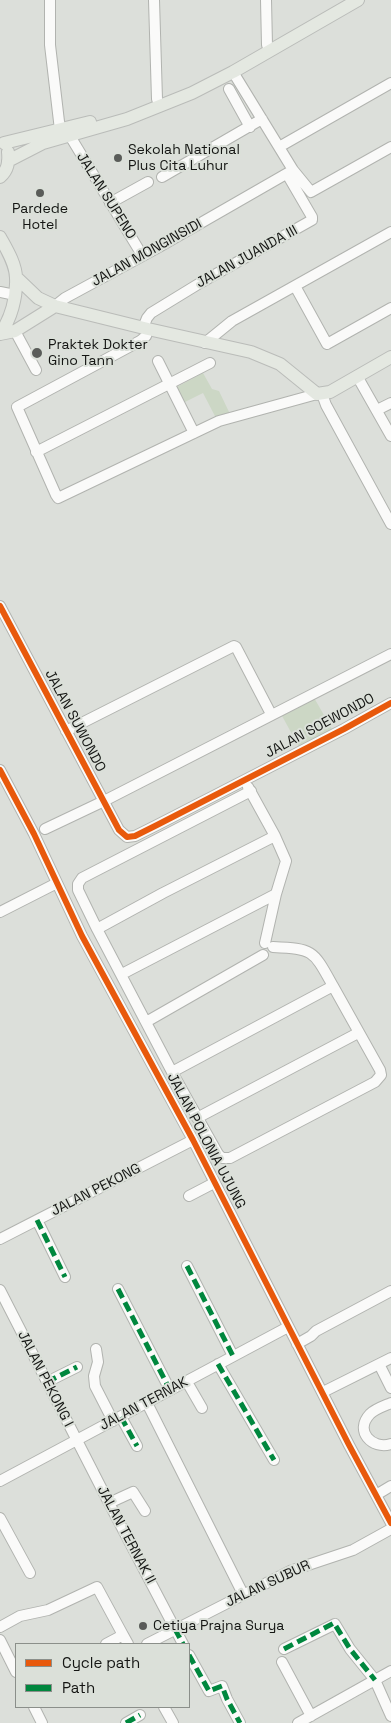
<!DOCTYPE html>
<html>
<head>
<meta charset="utf-8">
<style>
	body { margin:0 }
	#map { position:relative; width:391px; height:1723px; overflow:hidden; background:#dcdfda; font-family:"Space Grotesk",sans-serif }
	canvas { display:block }
	.legend { position:absolute; left:15px; top:1643px; width:175px; height:65px; box-sizing:border-box; background:#dbe0d9; border:1px solid #8b8f8a; margin:0; padding:6px 9px; list-style:none; font-size:15px; color:#141513 }
	.legend li { display:flex; align-items:center; gap:10px; height:25px }
	.legend b { width:25px; border:1px solid #8b8f8a }
</style>
</head>
<body>
<div id="map">
<canvas width="391" height="1723"></canvas>
<ul class="legend">
<li><b style="height:6px;background:#e8590c"></b>Cycle path</li>
<li><b style="height:6px;background:#00873e"></b>Path</li>
</ul>
</div>
<script>
const ctx = document.querySelector('canvas').getContext('2d');
ctx.lineJoin = 'round';
function fill(path, color) {
  ctx.fillStyle = color;
  ctx.fill(path, 'evenodd');
}
function trace(path, color, width, dash) {
  ctx.strokeStyle = color;
  ctx.lineWidth = width;
  ctx.lineCap = dash ? 'butt' : 'round';
  ctx.setLineDash(dash || []);
  ctx.stroke(path);
}
function write(font, color, halo, rows, align = 'center') {
  ctx.font = font + ' "Space Grotesk",sans-serif';
  ctx.lineWidth = 4;
  ctx.setLineDash([]);
  ctx.textBaseline = 'middle';
  ctx.strokeStyle = halo;
  ctx.fillStyle = color;
  for (const [text, x, y, turn = 0] of rows) {
    ctx.save();
    ctx.translate(x, y);
    ctx.rotate((+turn || 0) * Math.PI / 180);
    ctx.textAlign = isNaN(turn) ? turn : align;
    if (halo) ctx.strokeText(text, 0, 0);
    ctx.fillText(text, 0, 0);
    ctx.restore();
  }
}
const green = new Path2D(`
	M203,373L212,389L219,391L230,414L217,420L203,393L181,404L173,389Z
	M313,696L332,729L299,747L281,714Z`);
const minor = new Path2D(`
	M50,0V45L60,130
	M154,0L157,99
	M266,0L267,45
	M233,72L293,170L311,192L391,147
	M229,89L250,127
	M70,136L142,255
	M279,147L391,83
	M162,177L262,119
	M110,203L148,182
	M295,286L327,344L391,308
	M0,292L15,295
	M55,306L65,298L159,247L293,170
	M143,328L147,318L151,313L200,283L312,220V217L287,174
	M148,329L146,336L140,341L17,407L56,495L58,498L219,421L317,394
	M15,331L36,370
	M205,343L232,321L391,232
	M158,361L194,433
	M357,376L391,436
	M322,394L326,405L391,524
	M377,410L391,403
	M36,452L210,363
	M0,606L119,830L127,837L135,836L157,825L344,729L391,703
	M66,731L234,646L236,647L271,714
	M0,770L34,834L82,936L193,1140L349,1445L391,1523
	M248,787L275,836L286,861L276,894L265,943
	M251,791L82,878L78,884V890L97,929L163,893L275,836
	M45,829L104,801L391,654
	M0,912L57,883
	M97,929L172,1072L218,1154L222,1158H230L375,1082L381,1075L380,1070L333,986L172,1072
	M273,947C314,949 313,950 333,986
	M122,974L276,894
	M146,1022L263,955
	M197,1118L358,1033
	M189,1196L214,1183
	M37,1220L65,1277
	M0,1239L193,1140
	M187,1266L233,1356
	M118,1289L170,1390
	M0,1290L109,1503L183,1644
	M297,1344L311,1336L316,1331L391,1291
	M96,1349L98,1362L94,1376L95,1386L113,1421
	M218,1364L274,1460
	M379,1364L391,1388
	M47,1382L77,1367
	M187,1382L202,1408
	M323,1392L391,1358
	M147,1403L243,1594
	M391,1403C384,1406 375,1409 370,1414C354,1431 372,1450 391,1444
	M121,1417L137,1446
	M0,1481L288,1327
	M376,1495L391,1486
	M109,1503L133,1492L145,1511
	M0,1518L30,1573
	M0,1627L20,1616L48,1610L97,1587L123,1635
	M0,1640L16,1672
	M106,1644L123,1635L128,1644
	M147,1644L290,1571L353,1550L391,1529
	M284,1649L335,1624L350,1649L375,1680L391,1716
	M189,1655L209,1691L222,1686L227,1699L240,1723
	M282,1662L311,1716
	M34,1707L42,1723
	M164,1707L173,1723
	M126,1723L140,1715
	M298,1723L391,1671`);
const major = new Path2D(`
	M4,143L90,122
	M8,161L43,143L127,119L192,93L233,72L358,0
	M0,177C8,170 9,162 8,152
	M0,237C6,248 16,264 16,278C17,297 11,319 0,334
	M16,277L38,298L55,306L148,329L251,352L280,364L317,394L330,392L391,357
	M0,334L15,331L55,306`);
const quiet = new Path2D(`
	M37,1220L65,1277
	M187,1266L233,1356
	M118,1289L170,1390
	M218,1364L274,1460
	M47,1382L77,1367
	M121,1417L137,1446
	M175,1629L183,1644
	M284,1649L334,1623L350,1649L375,1680
	M189,1655L209,1691L222,1686L227,1699L240,1723
	M126,1723L140,1715`);
const cycleway = new Path2D(`
	M0,606L119,830L127,837L135,836L157,825L344,729L391,703
	M0,770L34,834L82,936L193,1140L349,1445L391,1523`);
const markers = [
	[118,158,5,"#5a5c59"],
	[40,193,5,"#5a5c59"],
	[37,353,6,"#5a5c59"],
	[143,1626,5,"#5a5c59"]
];
const poiNames = [
	["Sekolah National",128,150],
	["Plus Cita Luhur",128,166],
	["Pardede",40,209,"center"],
	["Hotel",40,225,"center"],
	["Praktek Dokter",48,345],
	["Gino Tann",48,361],
	["Cetiya Prajna Surya",153,1626]
];
const streetNames = [
	["JALAN SUPENO",106,196,58],
	["JALAN MONGINSIDI",147,253,-29],
	["JALAN JUANDA III",247,257,-29],
	["JALAN SUWONDO",75,721,62],
	["JALAN SOEWONDO",320,726,-28],
	["JALAN POLONIA UJUNG",206,1141,62],
	["JALAN PEKONG",96,1190,-27],
	["JALAN PEKONG I",45,1379,63],
	["JALAN TERNAK",144,1404,-28],
	["JALAN TERNAK II",126,1535,62],
	["JALAN SUBUR",268,1584,-25]
];
fill(green, '#ccd7c5');
trace(minor, '#b1b3af', 12);
trace(major, '#babcb9', 14);
trace(minor, '#fafaf9', 10);
trace(major, '#e4e8e1', 12);
trace(quiet, '#00873e', 5, [10, 5]);
trace(cycleway, '#e8590c', 6);
for (const [x, y, r, color] of markers) {
  const dot = new Path2D();
  dot.arc(x, y, r, 0, 2 * Math.PI);
  ctx.fillStyle = color;
  ctx.fill(dot);
  trace(dot, '#dbe0d9', 2);
}
write('14px', '#141513', '#dbe0d9', poiNames, 'left');
write('14px', '#141513', '#dbe0d9', streetNames);
</script>
</body>
</html>
